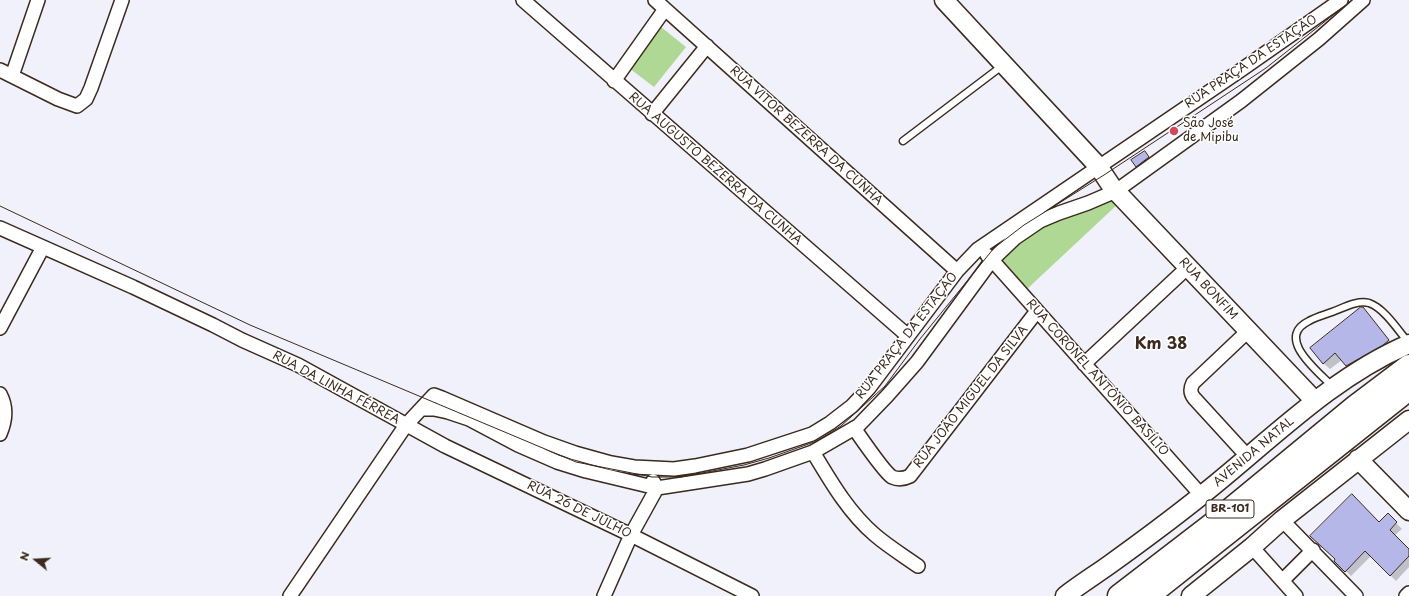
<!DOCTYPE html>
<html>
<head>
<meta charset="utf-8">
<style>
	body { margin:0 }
	#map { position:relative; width:1409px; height:596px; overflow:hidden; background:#f0f1fb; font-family:"Playpen Sans",sans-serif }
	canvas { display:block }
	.north { position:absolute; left:16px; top:540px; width:40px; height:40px; -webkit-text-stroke:3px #fff; paint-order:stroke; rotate:288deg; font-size:11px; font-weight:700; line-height:16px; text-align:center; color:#3b2a1e }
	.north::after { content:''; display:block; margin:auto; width:14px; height:18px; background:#3b2a1e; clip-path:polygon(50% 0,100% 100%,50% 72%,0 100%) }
</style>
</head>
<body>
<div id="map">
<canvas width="1409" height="596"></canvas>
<div class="north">N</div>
</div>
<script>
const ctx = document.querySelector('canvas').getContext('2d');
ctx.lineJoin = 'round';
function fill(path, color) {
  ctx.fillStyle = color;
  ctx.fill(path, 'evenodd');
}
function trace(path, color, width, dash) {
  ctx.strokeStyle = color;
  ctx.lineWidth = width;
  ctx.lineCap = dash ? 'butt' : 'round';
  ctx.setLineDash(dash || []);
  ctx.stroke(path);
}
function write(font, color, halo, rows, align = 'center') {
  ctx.font = font + ' "Playpen Sans",sans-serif';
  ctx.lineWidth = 3;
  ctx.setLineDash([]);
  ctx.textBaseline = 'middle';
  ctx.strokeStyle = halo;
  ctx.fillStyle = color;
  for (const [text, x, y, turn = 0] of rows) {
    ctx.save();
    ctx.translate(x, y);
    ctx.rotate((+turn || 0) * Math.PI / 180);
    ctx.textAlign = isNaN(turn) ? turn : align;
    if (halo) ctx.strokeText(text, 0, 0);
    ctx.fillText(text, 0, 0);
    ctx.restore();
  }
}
const green = new Path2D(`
	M661,27L686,47L654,87L629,68Z
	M1114,199L1119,203L1026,290L1000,261L1029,235L1048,221L1101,201Z`);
const shadow = new Path2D(`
	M1145,152L1153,162L1141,171L1136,166Z
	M1362,308L1395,347L1353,372L1342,360L1330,369L1323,363Z
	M1388,515L1402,529L1394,536L1409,551V567L1396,581L1371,556L1351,576L1335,561Z`);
const building = new Path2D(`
	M1145,151L1149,157L1136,167L1131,160Z
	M1361,307H1363L1389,340L1382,346L1346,366L1335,353L1323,364L1310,348Z
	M1352,494L1379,522L1388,513L1397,522L1390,530L1409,549V556L1390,576L1365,551L1345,572L1334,561L1335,559L1310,536Z`);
const lane = new Path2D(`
	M903,141L1002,66
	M1333,387C1319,372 1274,338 1309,321C1316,317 1324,315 1332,312C1343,308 1357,300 1369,303C1384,308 1398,330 1408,342`);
const street = new Path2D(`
	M523,0L908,336
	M655,0L957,271
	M0,70L58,99L77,106L86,99L91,88L122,0
	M12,76L38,0
	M614,81L665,9
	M652,114L707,46
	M0,228L133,287L213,325L242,340L298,365L445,446L631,535L752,596
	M987,255L992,260L1202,496
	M0,328L43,247
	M1248,331L1193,383C1190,389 1190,393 1194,398L1248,457
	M1084,364L1188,267
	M0,394C7,407 6,420 0,434
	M422,409H434L448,412L469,419L518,445L557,462L586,471L657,488L748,474L765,469L813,452L858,426L887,396L917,362L992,260L1015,238L1040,221L1059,213L1088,203L1116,191L1241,101L1319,39L1363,0
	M854,428C861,438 884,472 892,477C899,480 904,479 910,476L1037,311
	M813,452C831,482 849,513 875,535C889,547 904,556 918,566
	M1282,520L1356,596
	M1252,547L1296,596
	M1283,580L1313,550
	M290,596L406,425L434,395L442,398L544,442L575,453L611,463L634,467L674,469L695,466L748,455L812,434L830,423L852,406L869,388L957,271L978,249L1241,70L1341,0
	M604,596L631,535L657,488L653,481
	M1406,596L1409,593`);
const secondary = new Path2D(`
	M944,0L1098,166L1112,187L1315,401
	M1358,459L1409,511
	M1065,596C1079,585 1095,575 1109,565C1141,542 1172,519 1202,495C1269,442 1330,378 1409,344
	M1191,596L1252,547L1282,520L1409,420`);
const highway = new Path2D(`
	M1119,596L1214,523L1356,406L1409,366
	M1148,596L1409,389`);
const tram = new Path2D(`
	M0,206L250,325L576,462L652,477H681L744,465L769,458L817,441L841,426L885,386L920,339L994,248L1024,225L1104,175L1266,68L1352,0`);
const markers = [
	[1174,131,5,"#d1495b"]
];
const shields = [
	[1230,509,48]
];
const shieldNames = [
	["BR-101",1230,509]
];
const streetNames = [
	["RUA PRAÇA DA ESTAÇÃO",1251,62,-34],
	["RUA VITOR BEZERRA DA CUNHA",806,136,42],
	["RUA AUGUSTO BEZERRA DA CUNHA",715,169,41],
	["RUA BONFIM",1208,289,47],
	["RUA PRAÇA DA ESTAÇÃO",907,336,-52],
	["RUA CORONEL ANTÔNIO BASÍLIO",1097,378,48],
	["RUA DA LINHA FÉRREA",336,388,28],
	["RUA JOÃO MIGUEL DA SILVA",971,397,-52],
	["AVENIDA NATAL",1254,452,-40],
	["RUA 26 DE JULHO",579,510,26]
];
const poiNames = [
	["São José",1183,124],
	["de Mipibu",1183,138]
];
const districtNames = [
	["Km 38",1161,345]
];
fill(green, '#afd895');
fill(shadow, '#0003');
fill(building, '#b6b7e9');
trace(building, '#3b2a1e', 1);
trace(lane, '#3b2a1e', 9);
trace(street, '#3b2a1e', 16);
trace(secondary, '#3b2a1e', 21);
trace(highway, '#3b2a1e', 25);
trace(lane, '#fff', 6);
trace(street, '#fff', 13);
trace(secondary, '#fff', 18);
trace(highway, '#fff', 22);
trace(tram, '#3b2a1e', 1);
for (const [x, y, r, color] of markers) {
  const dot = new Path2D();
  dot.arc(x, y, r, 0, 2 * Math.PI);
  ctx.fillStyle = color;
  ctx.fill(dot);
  trace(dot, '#fff', 1.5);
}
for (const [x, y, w] of shields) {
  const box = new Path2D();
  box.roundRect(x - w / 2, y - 9, w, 18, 3);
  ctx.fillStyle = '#fff';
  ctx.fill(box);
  trace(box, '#3b2a1e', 1);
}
write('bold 11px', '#3b2a1e', null, shieldNames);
write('12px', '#3b2a1e', '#fff', streetNames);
write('12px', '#3b2a1e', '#fff', poiNames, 'left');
write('bold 16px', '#3b2a1e', '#fff', districtNames);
</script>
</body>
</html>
